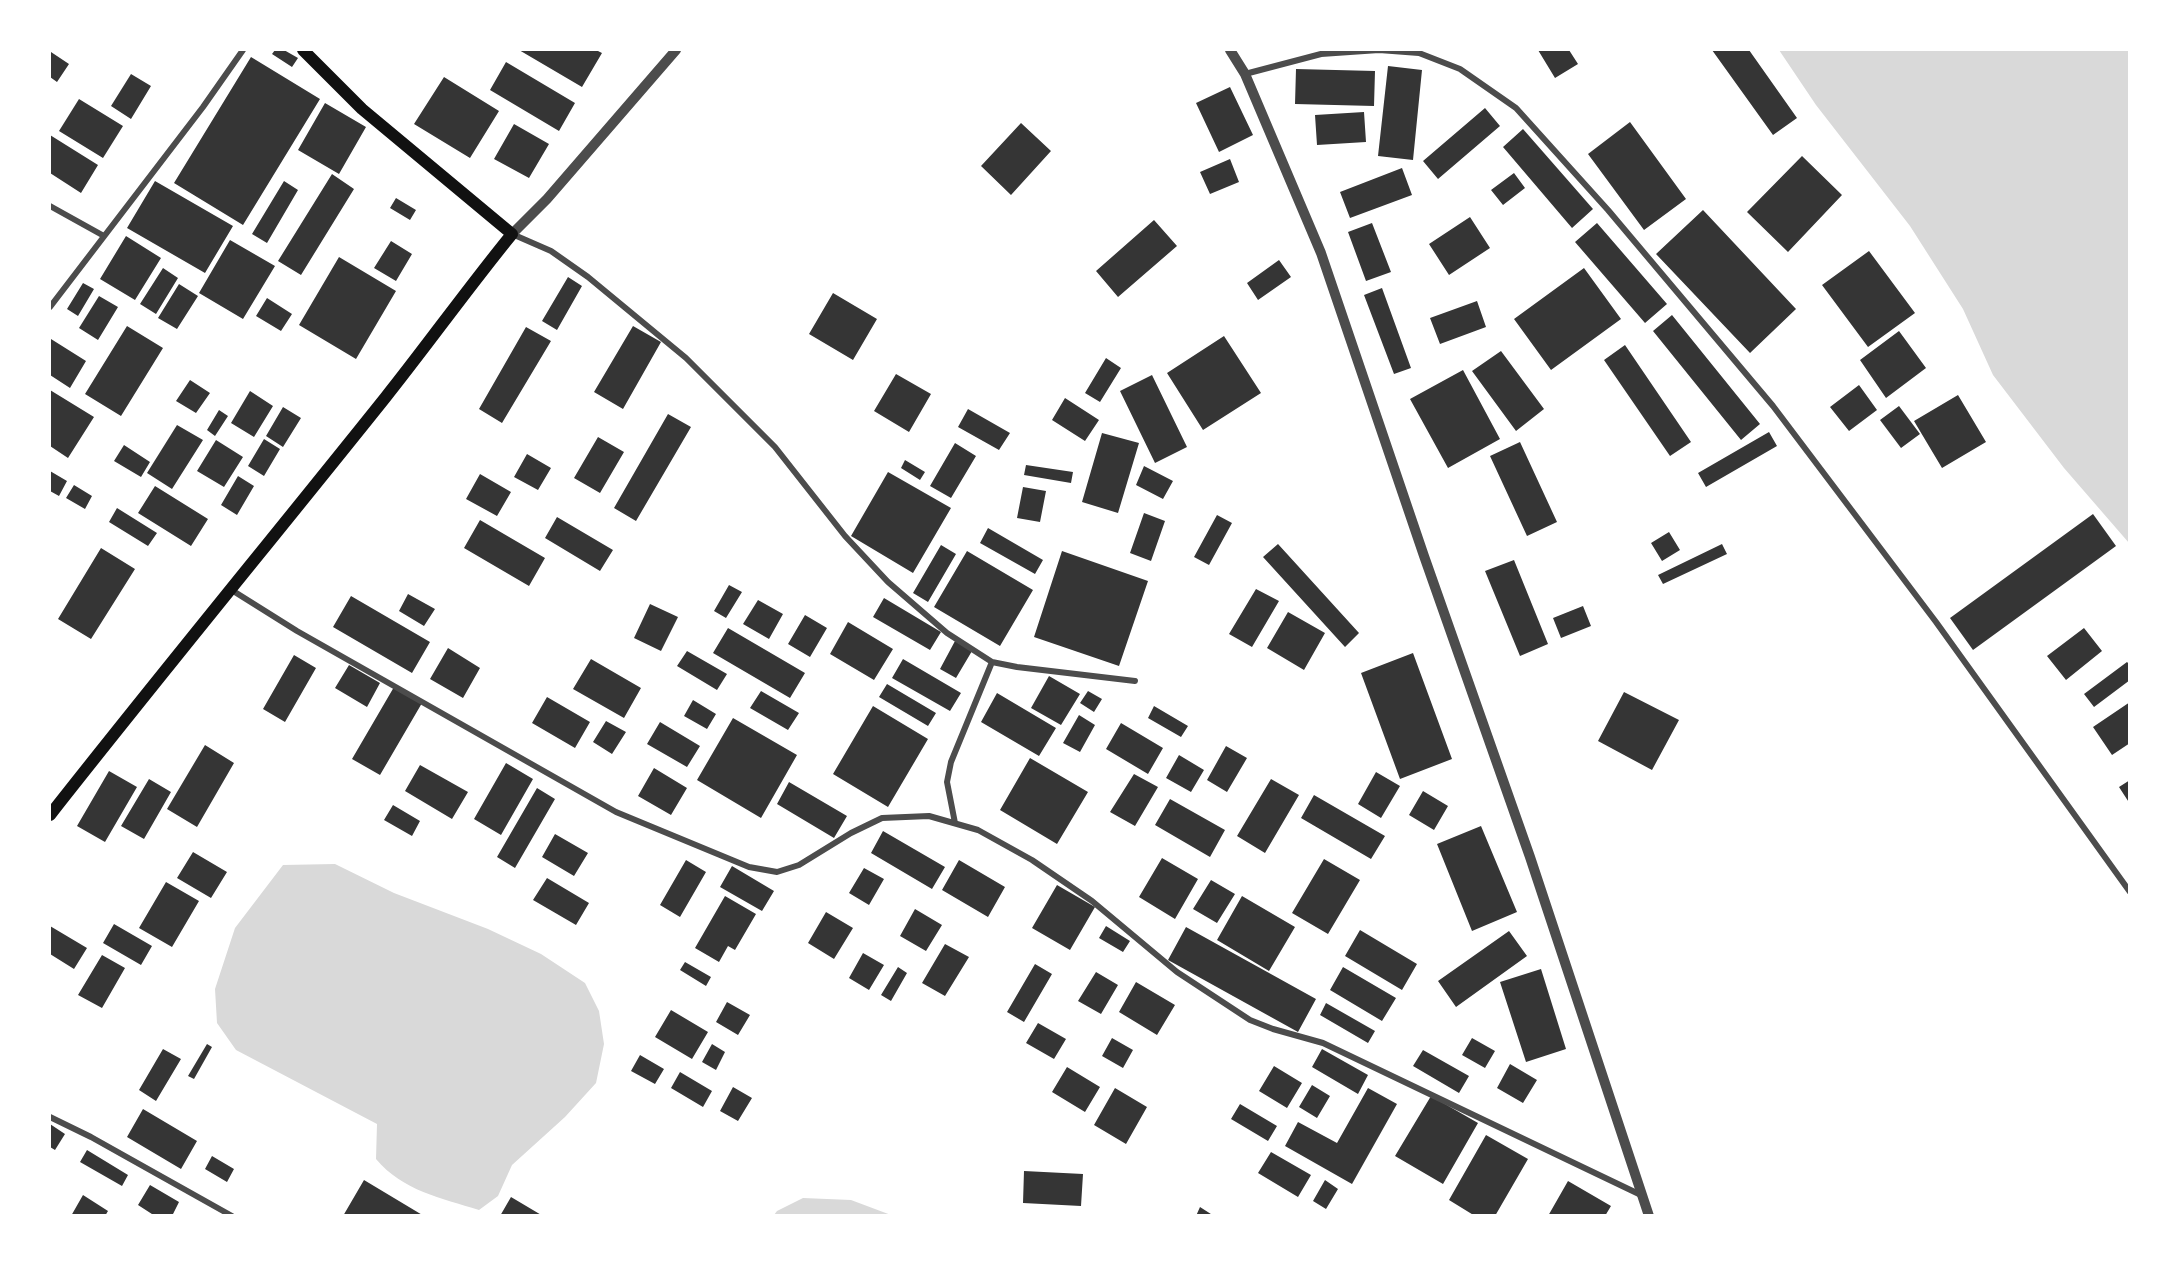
<!DOCTYPE html>
<html>
<head>
<meta charset="utf-8">
<style>
	body { margin:0 }
	#map { position:relative; width:2179px; height:1265px; overflow:hidden; background:#fff; font-family:Barlow,sans-serif }
	canvas { display:block }
	.frame { position:absolute; inset:0; border:51px solid #fff; pointer-events:none }
</style>
</head>
<body>
<div id="map">
<canvas width="2179" height="1265"></canvas>
<div class="frame"></div>
</div>
<script>
const ctx = document.querySelector('canvas').getContext('2d');
ctx.lineJoin = 'round';
function fill(path, color) {
  ctx.fillStyle = color;
  ctx.fill(path, 'evenodd');
}
function trace(path, color, width, dash) {
  ctx.strokeStyle = color;
  ctx.lineWidth = width;
  ctx.lineCap = dash ? 'butt' : 'round';
  ctx.setLineDash(dash || []);
  ctx.stroke(path);
}
const water = new Path2D(`
	M1779,50H2129V543L2064,468L1993,375L1963,309L1910,226L1816,105Z
	M335,864L394,893L488,929L541,954L585,983L599,1011L604,1044L596,1083L565,1117L512,1165L498,1196L479,1210C441,1198 403,1191 376,1159L377,1124L236,1050L217,1023L215,989L235,928L283,865Z
	M803,1198L851,1200L891,1215H774L777,1211Z`);
const building = new Path2D(`
	M275,50H284L298,58L292,67L272,54Z
	M519,50H596L602,53L582,87Z
	M1538,50H1569L1578,64L1555,78Z
	M1712,50H1749L1797,118L1773,135Z
	M51,52L69,64L57,82L50,77Z
	M251,57L320,99L243,225L174,183Z
	M506,62L575,103L559,131L490,90Z
	M1388,66L1422,70L1413,160L1378,156Z
	M1296,69L1375,71L1374,106L1295,104Z
	M131,74L151,86L131,119L111,106Z
	M444,77L499,111L470,158L414,124Z
	M1230,87L1253,135L1219,152L1196,103Z
	M79,99L123,126L103,158L59,131Z
	M325,103L366,127L339,174L298,150Z
	M1485,108L1500,126L1438,179L1423,161Z
	M1364,112L1366,142L1317,145L1315,115Z
	M1630,122L1686,199L1644,230L1588,154Z
	M1021,123L1051,151L1011,195L981,166Z
	M514,124L549,144L529,178L494,159Z
	M1523,129L1593,209L1572,228L1503,147Z
	M50,135L98,165L81,193L50,173Z
	M1802,156L1842,195L1788,252L1747,212Z
	M1230,159L1239,182L1210,194L1200,172Z
	M1402,168L1412,195L1350,218L1340,192Z
	M1514,173L1525,188L1503,205L1491,190Z
	M332,174L354,189L301,275L278,261Z
	M155,181L233,226L205,273L127,228Z
	M284,181L298,190L267,243L252,234Z
	M396,198L416,210L410,220L390,208Z
	M1703,210L1796,309L1750,353L1656,254Z
	M1470,217L1490,248L1449,275L1429,244Z
	M1154,220L1177,246L1118,297L1096,271Z
	M1372,223L1391,272L1366,281L1348,232Z
	M1597,223L1667,304L1645,323L1575,242Z
	M126,236L161,258L135,300L100,279Z
	M230,240L275,266L243,319L199,293Z
	M391,241L412,254L396,281L374,268Z
	M1869,251L1915,313L1868,347L1822,285Z
	M339,257L396,291L356,359L299,325Z
	M1279,260L1291,277L1258,300L1247,283Z
	M163,268L178,278L156,314L140,304Z
	M1584,268L1621,319L1551,370L1514,319Z
	M568,277L582,286L557,330L542,321Z
	M83,283L94,289L78,316L67,309Z
	M179,284L198,296L177,329L158,318Z
	M1382,288L1411,368L1394,374L1364,295Z
	M833,293L877,319L853,360L809,334Z
	M99,296L118,307L98,340L79,328Z
	M267,298L292,314L281,331L256,316Z
	M1477,301L1486,327L1440,344L1430,318Z
	M1672,315L1760,424L1741,440L1653,331Z
	M127,326L163,348L121,416L85,394Z
	M633,326L661,342L623,409L594,392Z
	M526,327L551,341L502,423L479,409Z
	M1899,331L1926,368L1886,398L1860,360Z
	M1224,336L1261,393L1203,430L1167,373Z
	M51,339L86,361L70,388L50,375Z
	M1625,345L1691,442L1670,456L1604,360Z
	M1501,351L1544,409L1516,431L1472,371Z
	M1106,358L1121,368L1100,402L1085,393Z
	M1463,370L1500,439L1448,468L1410,399Z
	M896,374L931,394L909,432L874,411Z
	M1152,375L1187,447L1155,463L1120,391Z
	M190,380L210,393L196,413L176,401Z
	M1859,385L1877,410L1849,431L1830,407Z
	M50,390L94,417L68,458L50,446Z
	M250,391L273,406L254,437L231,423Z
	M1958,395L1986,442L1942,468L1914,421Z
	M1065,398L1099,420L1085,441L1052,420Z
	M1899,406L1920,434L1901,448L1880,420Z
	M283,407L301,418L283,447L266,436Z
	M968,409L1010,433L999,450L958,427Z
	M219,410L228,416L215,436L207,430Z
	M668,414L691,427L636,521L614,508Z
	M177,425L203,440L172,489L147,473Z
	M1769,432L1777,446L1706,487L1698,473Z
	M1102,433L1139,443L1118,513L1082,502Z
	M598,437L624,452L600,493L574,478Z
	M264,439L280,449L264,476L248,466Z
	M216,440L243,457L224,487L197,471Z
	M1520,442L1557,522L1527,536L1490,456Z
	M955,443L976,456L951,498L930,486Z
	M124,445L150,462L141,477L114,461Z
	M527,454L551,468L538,490L514,477Z
	M905,460L925,472L920,480L901,468Z
	M1026,465L1073,472L1071,483L1024,475Z
	M1144,466L1173,481L1163,499L1136,485Z
	M50,471L67,481L59,496L50,491Z
	M888,472L951,508L913,573L851,536Z
	M480,474L511,492L497,516L466,499Z
	M238,476L254,486L237,515L221,505Z
	M74,485L92,496L85,509L66,498Z
	M155,486L208,519L191,546L138,513Z
	M1023,487L1046,491L1040,522L1017,518Z
	M117,508L157,533L148,546L109,522Z
	M1144,513L1165,521L1151,561L1130,553Z
	M2093,514L2116,546L1973,650L1950,618Z
	M1217,515L1232,523L1209,565L1194,557Z
	M557,517L613,550L600,571L545,538Z
	M480,520L545,558L529,586L464,548Z
	M988,528L1043,560L1035,574L980,543Z
	M1669,532L1680,550L1662,561L1651,543Z
	M1278,544L1359,633L1345,647L1263,557Z
	M1722,544L1727,554L1663,584L1658,575Z
	M941,545L956,554L928,602L913,593Z
	M101,548L135,569L91,639L58,619Z
	M967,551L1033,590L1000,646L934,607Z
	M1062,551L1148,581L1119,666L1034,637Z
	M1514,560L1548,644L1520,656L1485,571Z
	M729,585L742,592L726,618L714,611Z
	M1256,589L1279,601L1252,647L1229,634Z
	M408,594L435,609L424,626L399,611Z
	M351,596L430,642L412,673L333,627Z
	M884,598L941,632L930,650L873,617Z
	M758,600L783,614L769,639L743,624Z
	M650,604L678,617L661,651L634,638Z
	M1583,606L1591,626L1561,638L1553,618Z
	M1288,612L1325,633L1304,670L1267,648Z
	M805,615L827,628L810,657L788,644Z
	M848,622L893,649L874,680L830,654Z
	M728,628L805,673L790,698L713,653Z
	M2084,628L2102,651L2066,680L2047,656Z
	M955,641L972,651L956,678L940,669Z
	M448,648L480,668L463,698L430,679Z
	M687,651L727,674L717,690L677,666Z
	M1413,653L1452,759L1400,779L1361,673Z
	M294,655L316,668L285,722L263,709Z
	M591,659L641,688L624,718L573,689Z
	M903,659L961,693L950,711L892,678Z
	M2127,662L2130,665V680L2094,707L2084,694Z
	M349,665L380,683L367,707L335,688Z
	M1049,676L1080,694L1061,725L1031,708Z
	M887,684L936,713L928,726L879,697Z
	M394,687L422,703L380,775L352,759Z
	M761,691L799,713L788,730L750,708Z
	M1088,691L1102,699L1094,712L1080,703Z
	M1624,692L1679,720L1652,770L1598,741Z
	M997,693L1056,728L1039,756L981,722Z
	M547,697L590,722L575,748L532,723Z
	M693,700L716,714L707,729L684,716Z
	M2130,702V743L2112,755L2093,727Z
	M873,706L928,739L888,807L833,774Z
	M1154,706L1188,726L1181,737L1148,718Z
	M1079,715L1095,725L1080,752L1063,743Z
	M733,718L797,755L761,818L697,780Z
	M606,721L626,732L612,754L593,742Z
	M660,722L700,746L687,767L647,744Z
	M1121,723L1163,748L1148,774L1106,749Z
	M205,745L234,763L197,827L167,809Z
	M1226,746L1247,758L1227,792L1207,780Z
	M1179,755L1204,770L1191,792L1166,778Z
	M1030,758L1088,792L1057,844L1000,810Z
	M506,763L533,779L501,835L474,819Z
	M420,765L468,792L452,819L405,791Z
	M654,768L687,788L671,815L638,796Z
	M109,771L137,787L105,842L77,826Z
	M1376,772L1400,786L1381,818L1358,804Z
	M1134,774L1158,787L1135,826L1110,812Z
	M149,779L171,792L144,839L121,826Z
	M1271,779L1299,795L1265,853L1237,836Z
	M2130,780V804L2119,787Z
	M789,782L847,816L834,838L777,804Z
	M537,788L555,799L515,868L497,857Z
	M1423,791L1448,806L1434,830L1409,815Z
	M1314,795L1385,836L1371,859L1301,818Z
	M1170,799L1225,830L1210,857L1155,825Z
	M393,805L420,821L412,836L384,820Z
	M1481,826L1517,912L1472,931L1437,844Z
	M883,831L945,867L932,889L871,853Z
	M555,834L588,853L574,876L542,857Z
	M193,852L227,872L211,898L177,878Z
	M1162,858L1198,879L1175,919L1139,897Z
	M1324,859L1360,880L1328,934L1292,913Z
	M686,860L706,872L680,917L660,905Z
	M959,860L1005,887L988,917L942,890Z
	M732,866L774,891L762,911L720,887Z
	M864,868L884,879L869,905L849,893Z
	M547,878L589,903L576,925L533,900Z
	M1211,880L1235,894L1217,923L1193,909Z
	M166,882L199,901L172,947L139,928Z
	M1057,885L1095,907L1070,950L1032,928Z
	M725,896L756,914L735,950L728,946L719,962L695,948Z
	M1242,896L1295,927L1269,971L1217,940Z
	M915,909L942,925L926,951L900,936Z
	M826,912L853,928L834,959L808,943Z
	M114,924L152,946L141,965L103,943Z
	M50,926L87,948L74,969L50,954Z
	M1106,926L1130,941L1123,952L1099,938Z
	M1186,927L1316,999L1298,1032L1168,960Z
	M1360,930L1417,964L1402,990L1345,956Z
	M1509,931L1527,956L1456,1007L1438,981Z
	M945,944L969,957L945,996L922,983Z
	M863,953L884,965L869,990L849,978Z
	M102,955L125,968L102,1008L78,995Z
	M685,962L711,977L706,986L680,970Z
	M1035,964L1052,974L1024,1022L1007,1012Z
	M898,967L907,973L891,1001L881,995Z
	M1343,967L1396,998L1382,1021L1330,990Z
	M1541,969L1566,1049L1526,1062L1500,982Z
	M1096,972L1118,985L1101,1014L1078,1001Z
	M1136,982L1175,1005L1157,1035L1119,1012Z
	M727,1002L750,1015L738,1035L716,1022Z
	M1326,1003L1375,1031L1368,1043L1320,1015Z
	M671,1010L708,1032L692,1059L655,1037Z
	M1038,1023L1066,1039L1054,1059L1026,1043Z
	M1112,1038L1133,1050L1123,1068L1102,1056Z
	M1472,1038L1495,1051L1485,1068L1462,1055Z
	M207,1044L212,1047L194,1079L188,1076Z
	M712,1044L725,1052L716,1070L702,1062Z
	M163,1049L181,1059L156,1101L139,1090Z
	M1322,1049L1368,1075L1358,1094L1312,1067Z
	M1423,1050L1469,1076L1459,1093L1413,1066Z
	M640,1055L664,1069L655,1084L631,1071Z
	M1510,1064L1537,1080L1523,1103L1497,1088Z
	M1274,1066L1302,1083L1287,1108L1259,1091Z
	M1067,1067L1100,1087L1085,1112L1052,1092Z
	M680,1072L712,1091L703,1107L671,1088Z
	M1312,1085L1330,1096L1317,1118L1299,1107Z
	M733,1087L752,1098L738,1121L720,1111Z
	M1115,1088L1147,1107L1126,1144L1094,1125Z
	M1368,1088L1397,1104L1352,1184L1285,1146L1298,1122L1337,1143Z
	M1431,1096L1478,1123L1443,1184L1395,1156Z
	M1240,1104L1277,1126L1268,1141L1231,1119Z
	M143,1109L197,1141L181,1169L127,1137Z
	M50,1124L65,1134L55,1150L50,1147Z
	M1486,1135L1528,1159L1495,1216H1475L1449,1200Z
	M87,1150L128,1175L122,1186L80,1162Z
	M1271,1152L1311,1175L1298,1197L1258,1173Z
	M212,1156L234,1169L227,1182L205,1169Z
	M1024,1171L1083,1174L1081,1206L1023,1203Z
	M364,1180L424,1216H343Z
	M1325,1180L1338,1189L1326,1209L1313,1201Z
	M1568,1181L1611,1206L1605,1216H1548Z
	M150,1185L179,1202L172,1216H155L138,1205Z
	M83,1195L108,1211L105,1216H71Z
	M511,1197L543,1216H500Z
	M1200,1207L1214,1216H1196Z`);
const minor = new Path2D(`
	M1245,74L1321,54L1379,50L1419,53L1460,69L1516,108L1608,210L1773,406L1936,622L2130,892
	M50,206L104,236
	M512,234L551,251L588,277L686,358L775,447L845,536L888,582L947,633L992,662L1017,667L1135,681
	M50,307L203,107L243,50
	M230,589L297,631L616,812L749,867L777,872L799,865L851,833L882,818L929,816L978,830L1032,860L1092,901L1177,972L1250,1020L1273,1029L1323,1043L1641,1195
	M955,823L947,782L951,762L992,662
	M50,1117L91,1137L232,1216`);
const tertiary = new Path2D(`
	M1230,50L1245,74L1321,253L1424,556L1530,857L1649,1216
	M512,234L547,199L676,50`);
const secondary = new Path2D(`
	M50,815C160,675 273,538 385,398C428,344 468,288 512,234L362,109L303,50`);
fill(water, '#d9d9d9');
fill(building, '#353535');
trace(minor, '#4c4c4c', 6);
trace(tertiary, '#4c4c4c', 10);
trace(secondary, '#111', 12);
</script>
</body>
</html>
